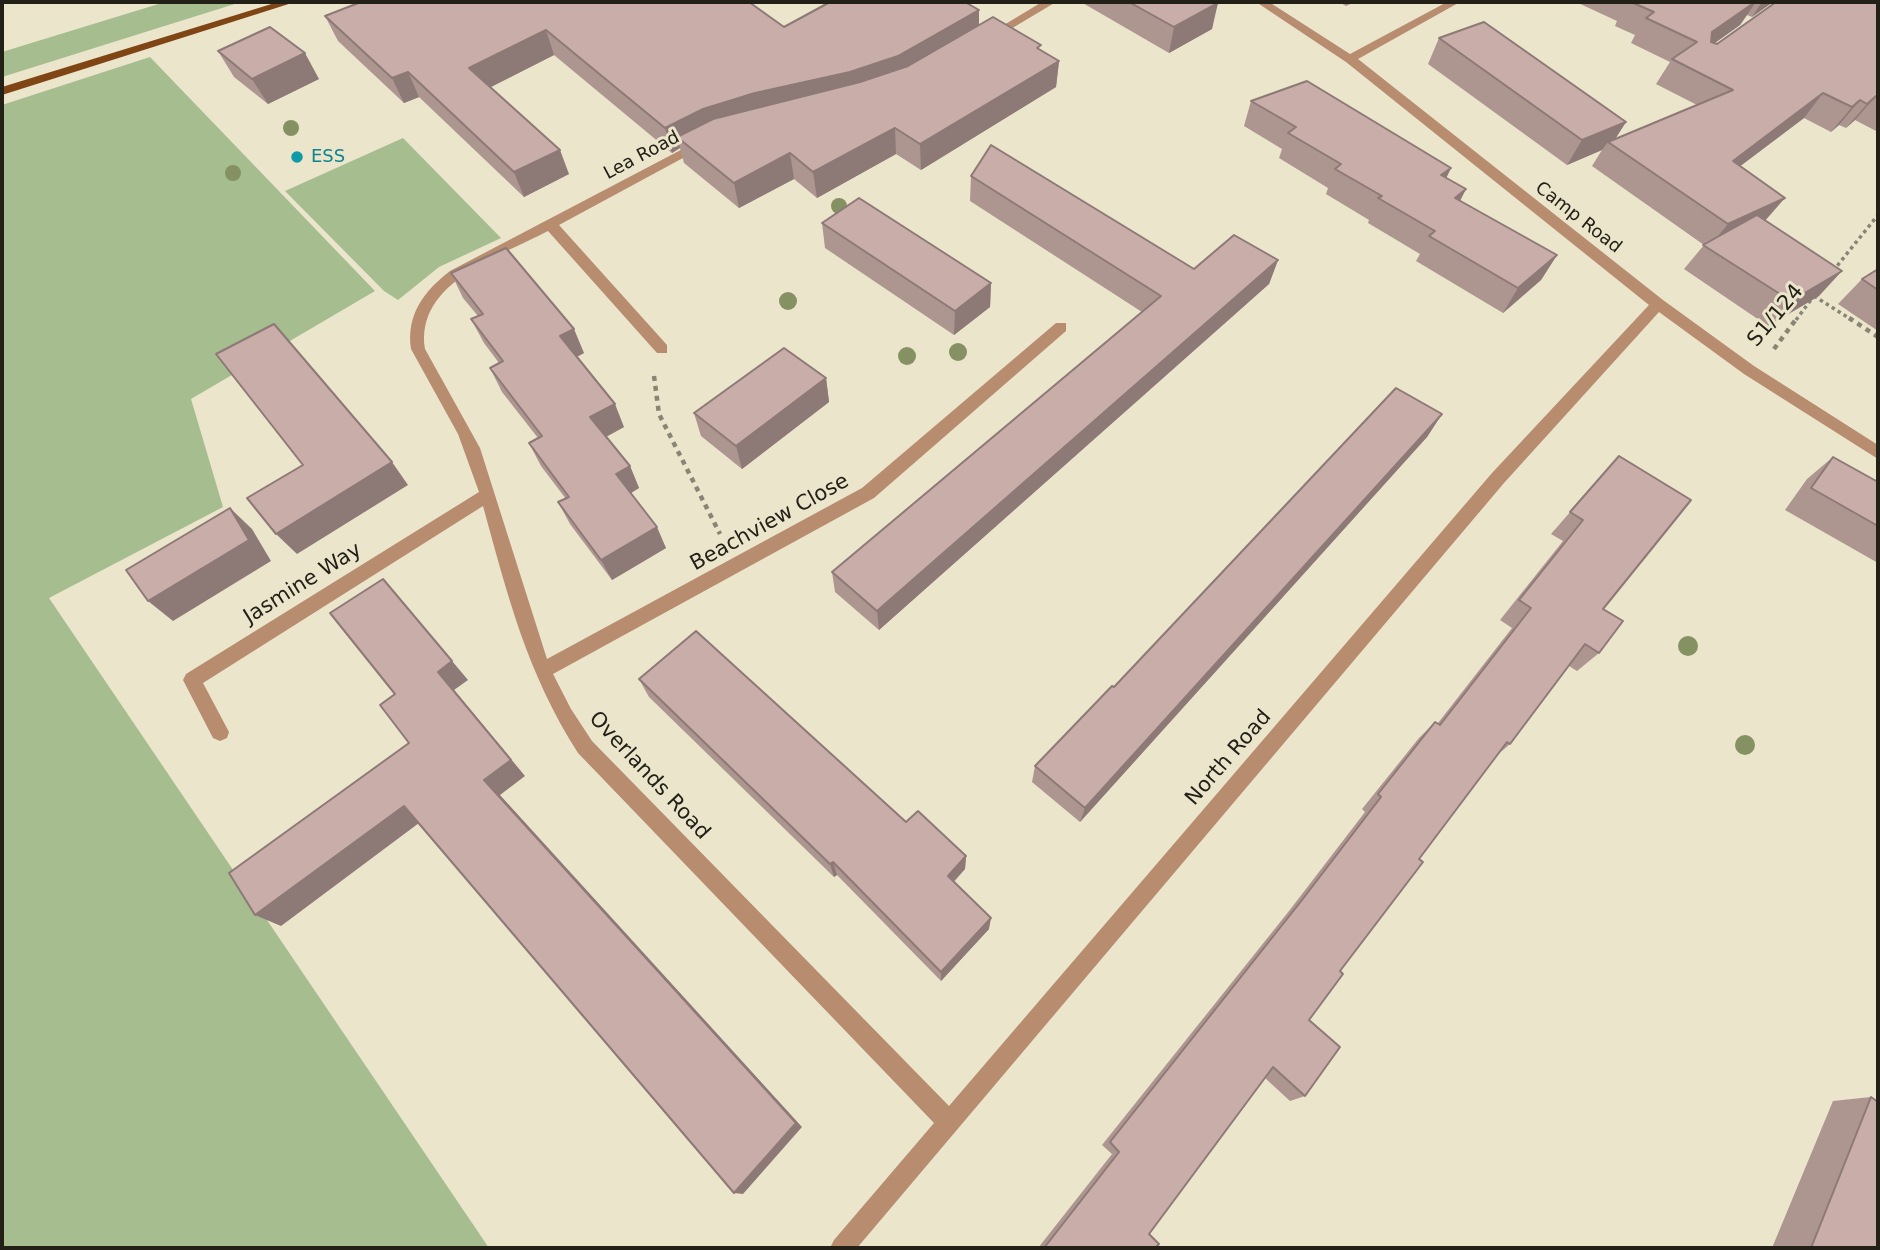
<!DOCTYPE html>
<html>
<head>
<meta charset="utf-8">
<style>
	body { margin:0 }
	#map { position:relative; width:1880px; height:1250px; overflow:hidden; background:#ebe5cc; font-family:"DejaVu Sans",sans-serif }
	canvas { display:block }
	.frame { position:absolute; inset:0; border:4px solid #222017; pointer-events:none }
</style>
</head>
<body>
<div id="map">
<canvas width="1880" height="1250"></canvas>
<div class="frame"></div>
</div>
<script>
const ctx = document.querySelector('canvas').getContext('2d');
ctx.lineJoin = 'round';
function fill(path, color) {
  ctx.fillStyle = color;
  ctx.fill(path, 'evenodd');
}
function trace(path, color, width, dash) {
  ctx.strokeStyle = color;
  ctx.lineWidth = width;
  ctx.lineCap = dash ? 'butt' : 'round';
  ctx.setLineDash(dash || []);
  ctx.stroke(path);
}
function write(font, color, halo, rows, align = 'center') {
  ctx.font = font + ' "DejaVu Sans",sans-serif';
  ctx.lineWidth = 6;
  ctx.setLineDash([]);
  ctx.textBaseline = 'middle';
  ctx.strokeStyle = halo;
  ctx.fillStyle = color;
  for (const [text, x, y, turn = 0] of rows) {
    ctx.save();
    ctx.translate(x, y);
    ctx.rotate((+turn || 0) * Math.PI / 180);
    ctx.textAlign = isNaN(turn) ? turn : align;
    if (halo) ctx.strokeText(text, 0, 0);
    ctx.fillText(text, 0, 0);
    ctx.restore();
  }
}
const green = new Path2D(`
	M165,2H241L2,77V52Z
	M150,57L375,291L191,399L223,507L49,598L489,1248H2V105Z
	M403,138L501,238L439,267L398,300L384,291L285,191Z`);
const pathFar1 = new Path2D(`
	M1833,271L1878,215
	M1814,296L1852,320
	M1796,320L1813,297`);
const path = new Path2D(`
	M1849,318L1878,337
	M1774,349L1797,318
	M654,376L659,414L720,534`);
const minor = new Path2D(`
	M1042,2H1056L994,39L984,37Z
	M1256,2H1269L1350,54L1447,2H1460L1358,59L1663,300L1754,366L1878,445V459L1744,374L1659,312L1504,483L857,1248H830L834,1240L934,1123L578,753C527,673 508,597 483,506L203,683L229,732L227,738L220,741L213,738L183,680L186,674L479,492L458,434L411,349C406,315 424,291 450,271L696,142H706L707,145L559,225L667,345V353H657L548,231C501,256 415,282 425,349L480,448L547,659L862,488L1056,323H1066V331L874,498L553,674L571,709L592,741L949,1106L1492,473L1649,305L1346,62Z`);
const major = new Path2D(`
	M278,2H295L2,95V87Z`);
const trees = [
	[291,128,8],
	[233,173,8],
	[839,206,8],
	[788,301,9],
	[958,352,9],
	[907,356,9],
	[1688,646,10],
	[1745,745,10]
];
const wall = new Path2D(`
	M1081,2H1216L1212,29L1169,53Z
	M1339,2H1355L1346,6Z
	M1576,2H1773L1752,17L1747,15L1740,25L1715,43L1717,44L1878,2V132L1855,120L1846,128L1839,125L1831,132L1804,118L1740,166L1765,221L1819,296L1768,326L1684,269L1704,245L1592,166L1602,150L1567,165L1428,64L1439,38L1626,122L1615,139L1697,105L1656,84L1670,62L1631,43L1635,35L1615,26L1617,21Z
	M979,10V25L1041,51L1059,61L1056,87L921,170L896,154L817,198L794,179L739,208L684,163L680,148L672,153L554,55L491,87L569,174L524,197L419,97L404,103L338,41L325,16L784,27Z
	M218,51L319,79L268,104L234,77Z
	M1251,101L1451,168L1446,178L1466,189L1460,201L1557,255L1541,280L1503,313L1416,261L1420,254L1368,223L1369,220L1326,194L1328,188L1279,158L1282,149L1244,126Z
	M971,176L1194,269L1278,260L1269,284L879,630L835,592L832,572L1142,312L970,201Z
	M822,223L991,283L990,307L954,335L825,248Z
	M1878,269V331L1838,304L1862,279Z
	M451,273L584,353L577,357L624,427L606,437L630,466L639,488L631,493L666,548L612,580L570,524L558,502L566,499L541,466L529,443L538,438L502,392L490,368L499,363L484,343L471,319L478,316L463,298Z
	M826,378L829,402L742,469L701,436L694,413Z
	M1442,414L1427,437L1080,822L1032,782L1035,766L1114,687Z
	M1619,456L1599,653L1577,671L1569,666L1510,744L1495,757L1419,859L1340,971L1309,1020L1305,1096L1290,1101L1265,1078L1149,1234L1155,1248H1038L1112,1154L1102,1145L1289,911L1365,812L1362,809L1419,738L1435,722L1438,723L1512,628L1500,620L1563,541L1551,534Z
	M1833,457L1878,482V563L1785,510L1807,479Z
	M639,679L906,822L966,856L965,869L954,882L989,929L941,981L837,875L834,877L649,697Z
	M1871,1097L1878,1248H1772L1833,1101Z`);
const shadedWall = new Path2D(`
	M1755,2H1756L1740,25L1695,57L1712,32Z
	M1762,2H1773L1752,17Z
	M1218,3L1212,29L1169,53L1174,27Z
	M979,10V35L899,81L677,137L680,148L672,153L665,128L703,109Z
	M546,30L554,55L479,93L469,68Z
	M305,53L319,79L268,104L252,79Z
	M1059,61L1056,87L921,170L920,144Z
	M408,72L419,97L404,103L392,78Z
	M1823,93L1804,118L1714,186L1733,161Z
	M1876,96L1855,120L1846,128L1867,104Z
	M1860,100L1839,125L1831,132L1852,107Z
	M1626,122L1612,144L1608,142L1602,150L1567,165L1582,140Z
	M895,128L896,154L817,198L813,172Z
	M560,150L569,174L524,197L514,172Z
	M790,153L794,179L739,208L734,183Z
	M1451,168L1439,193L1441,175Z
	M1466,189L1453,214L1455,198Z
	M1785,198L1764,222L1708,248L1728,224Z
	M1557,255L1541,280L1503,313L1518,288Z
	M1278,260L1269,284L879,630L877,611Z
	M1842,271L1819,296L1768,326L1791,301Z
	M991,283L990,307L954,335L955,311Z
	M574,329L584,353L570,360L560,336Z
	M826,378L829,402L742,469L736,446Z
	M615,404L624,427L600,440L590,417Z
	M1442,414L1427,437L1080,822L1085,808Z
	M392,462L408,485L297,554L276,534Z
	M630,466L639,488L626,496L616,474Z
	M230,508L252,529L271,561L173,621L148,601Z
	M657,527L666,548L612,580L601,560Z
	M383,579L468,680L454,690L525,776L500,795L802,1127L743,1194L734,1193L484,780Z
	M404,806L423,820L281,926L255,915Z
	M966,856L965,869L947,888L948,876Z
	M833,862L837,875L834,877L830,864Z
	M991,918L989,929L941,981V972Z`);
const building = new Path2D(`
	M361,2H749L784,27L830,2H965L979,10L898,56L850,72L755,93L703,109L665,128L546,30L469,68L560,150L514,172L408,72L392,78L325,16Z
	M1129,2H1216L1218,3L1174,27Z
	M1631,2H1755L1712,32L1711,42L1717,44L1776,2H1878V97L1876,96L1867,104L1860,100L1852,107L1823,93L1733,161L1785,198L1728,224L1608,142L1733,90L1672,59L1697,42L1646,18L1654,12Z
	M993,17L1041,45L1037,48L1059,61L920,144L895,128L813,172L790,153L734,183L677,137L713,119L860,82L908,66Z
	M1484,22L1626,122L1582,140L1439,38Z
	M270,27L305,53L252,79L218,51Z
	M1307,81L1451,168L1441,175L1466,189L1455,198L1557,255L1518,288L1429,236L1435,231L1378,198L1382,196L1335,169L1341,164L1288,133L1296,127L1251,101Z
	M991,145L1194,269L1234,235L1278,260L877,611L832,572L1161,296L971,176Z
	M859,198L991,283L955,311L822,223Z
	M1757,215L1842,271L1791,301L1703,245Z
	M506,248L574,329L560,336L615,404L590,417L630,466L616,474L657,527L601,560L558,502L569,497L529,443L542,436L490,368L503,361L471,319L483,314L451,273Z
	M1878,269V290L1862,279Z
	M274,324L392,462L276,534L247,498L303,465L216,354Z
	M784,348L826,378L736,446L694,413Z
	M1396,388L1442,414L1085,808L1035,766L1112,686L1114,687Z
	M1619,456L1691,500L1603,609L1623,621L1599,653L1585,644L1510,744L1507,742L1419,859L1423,862L1340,971L1343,974L1309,1020L1340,1047L1305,1096L1273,1067L1149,1234L1159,1244L1155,1248H1044L1119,1152L1110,1142L1302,900L1381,797L1378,794L1435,722L1440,725L1531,608L1519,600L1583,520L1570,512Z
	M1833,457L1878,482V526L1811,488Z
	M230,508L249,540L148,601L126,570Z
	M383,579L452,661L438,672L511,760L484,780L796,1123L734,1193L404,806L255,915L229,873L409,743L380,705L395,694L330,613Z
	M696,631L906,822L918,811L966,856L948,876L991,918L941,972L833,862L830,864L639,679Z
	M1871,1097L1878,1102V1248H1811Z`);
const markers = [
	[297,157,7,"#0f9aa8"]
];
const farStreetnames = [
	["Lea Road",642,156,-28],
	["Camp Road",1578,218,38]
];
const farCulturenames = [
	["ESS",311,157]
];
const streetNames = [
	["S1/124",1776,316,-50],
	["Beachview Close",770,523,-29],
	["Jasmine Way",303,584,-32],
	["North Road",1229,758,-49],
	["Overlands Road",649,776,47]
];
fill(green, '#a5bd8f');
trace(pathFar1, '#898574', 3.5, [3.5, 3.5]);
trace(path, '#898574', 4.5, [5, 5]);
fill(minor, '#b78c6f');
fill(major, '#804515');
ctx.fillStyle = '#859162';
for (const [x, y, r] of trees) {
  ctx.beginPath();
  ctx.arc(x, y, r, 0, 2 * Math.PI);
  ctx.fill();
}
fill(wall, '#ad9590');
fill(shadedWall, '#8d7976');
fill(building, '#c9ada8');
trace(building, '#8d7976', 2);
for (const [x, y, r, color] of markers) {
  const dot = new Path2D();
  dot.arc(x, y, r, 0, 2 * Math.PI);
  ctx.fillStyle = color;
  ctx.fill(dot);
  trace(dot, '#ebe5cc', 2.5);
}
write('18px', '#222017', '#ebe5cc', farStreetnames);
write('18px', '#0d838f', '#ebe5cc', farCulturenames, 'left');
write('21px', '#222017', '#ebe5cc', streetNames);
</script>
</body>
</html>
